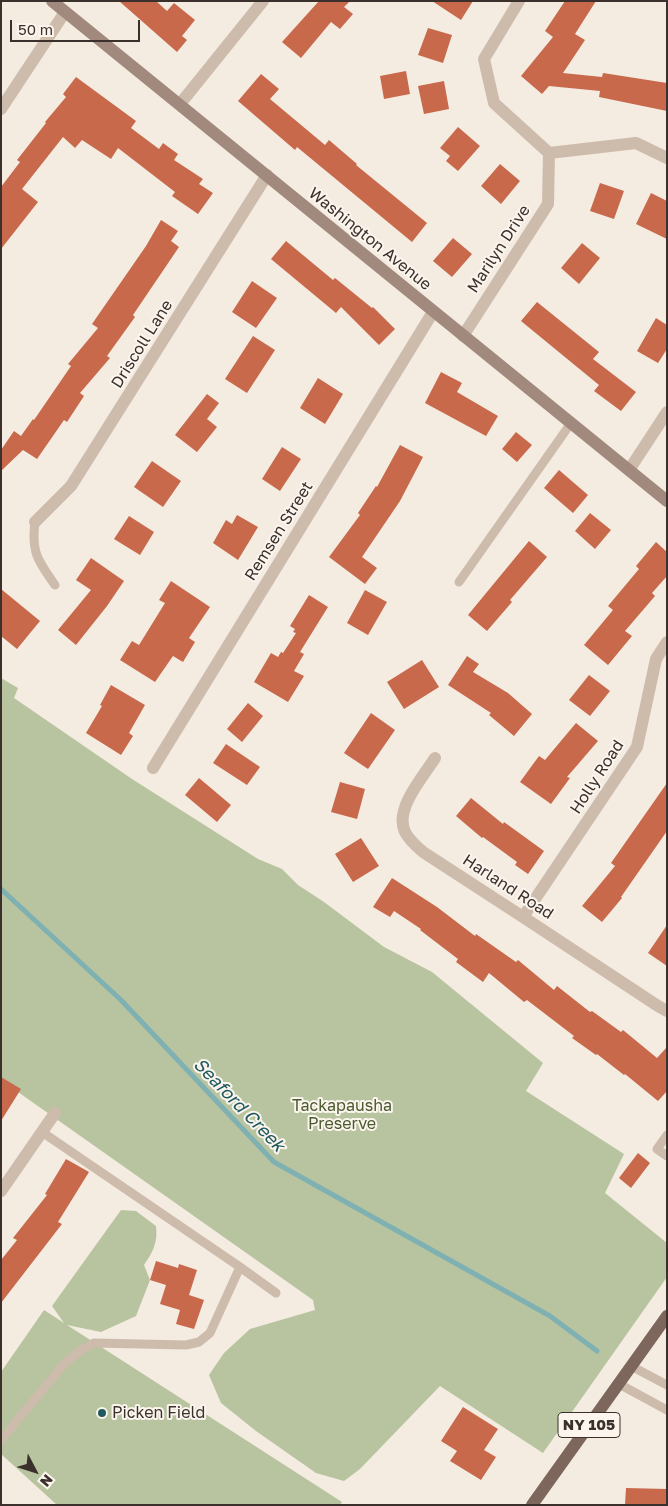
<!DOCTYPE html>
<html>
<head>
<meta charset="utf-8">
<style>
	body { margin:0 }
	#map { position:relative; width:668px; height:1506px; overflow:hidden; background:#f4ebe1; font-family:"Golos Text",sans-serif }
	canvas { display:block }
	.frame { position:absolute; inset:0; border:2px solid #3b302b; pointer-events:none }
	.north { position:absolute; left:10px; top:1446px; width:50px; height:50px; -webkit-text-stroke:4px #fbf5ee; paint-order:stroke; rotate:130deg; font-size:14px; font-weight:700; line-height:20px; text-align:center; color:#3b302b }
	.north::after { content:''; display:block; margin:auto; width:18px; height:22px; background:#3b302b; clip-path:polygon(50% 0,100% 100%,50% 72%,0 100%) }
	.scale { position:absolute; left:10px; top:20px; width:130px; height:22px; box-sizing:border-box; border:2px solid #3b302b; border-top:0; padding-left:6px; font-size:15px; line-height:18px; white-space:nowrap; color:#3b302b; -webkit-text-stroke:4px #fbf5ee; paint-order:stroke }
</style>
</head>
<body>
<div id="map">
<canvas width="668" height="1506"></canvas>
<div class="frame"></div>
<div class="north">N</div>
<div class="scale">50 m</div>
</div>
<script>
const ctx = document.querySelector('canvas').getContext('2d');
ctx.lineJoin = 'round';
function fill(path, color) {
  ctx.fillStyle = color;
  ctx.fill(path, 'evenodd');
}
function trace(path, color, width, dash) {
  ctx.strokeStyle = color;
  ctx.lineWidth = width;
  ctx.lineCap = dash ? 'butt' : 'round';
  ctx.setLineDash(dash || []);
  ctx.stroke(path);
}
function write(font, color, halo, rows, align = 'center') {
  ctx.font = font + ' "Golos Text",sans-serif';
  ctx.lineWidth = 4;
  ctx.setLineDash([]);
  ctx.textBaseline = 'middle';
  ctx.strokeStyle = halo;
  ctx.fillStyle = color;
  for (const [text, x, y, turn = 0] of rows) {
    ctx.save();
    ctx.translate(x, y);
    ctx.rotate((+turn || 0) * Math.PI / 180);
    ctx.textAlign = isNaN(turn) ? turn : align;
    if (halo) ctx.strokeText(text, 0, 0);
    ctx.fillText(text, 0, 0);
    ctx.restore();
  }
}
const green = new Path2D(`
	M1,678L18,688L14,698L132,779L258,859L282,869L298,885L324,902L384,947L432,972L543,1063L526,1091L624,1154L605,1193L667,1243V1277L543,1453L440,1386L360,1469L344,1481L316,1473L256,1431L221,1403L209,1375L224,1353L250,1329L315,1310L313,1300L1,1080Z
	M121,1210L136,1211L156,1226C158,1242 153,1252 144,1265L150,1280L136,1316L101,1332L67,1325L342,1502L340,1505H57L1,1454V1372L44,1310L64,1323L52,1306Z`);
const stream = new Path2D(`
	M1,889L121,1000L274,1162L550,1316L597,1351`);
const building = new Path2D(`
	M119,1H156L167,11L174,3L195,20L182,36L187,40L177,52Z
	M319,1H350L344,7L353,14L340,29L331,22L301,58L282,42Z
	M432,1H473L461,20Z
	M565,1H596L575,34L585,40L563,73L602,77L603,73L667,83V111L599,97L600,91L549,86L542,94L521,76L553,37L545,31Z
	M428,28L452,35L443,63L418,55Z
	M406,71L410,94L384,99L380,76Z
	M261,74L279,89L270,99L325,145L329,140L357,164L356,165L427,223L412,242L297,147L295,150L238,101Z
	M76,77L136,121L131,128L159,149L163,143L178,154L174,160L203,179L199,184L213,193L198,214L172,196L175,192L118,148L111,159L82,140L75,148L63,137L22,189L38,202L1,249V187L20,162L17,160L46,123L45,122L66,97L63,94Z
	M444,81L449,109L424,114L418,86Z
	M458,127L480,146L458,171L446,161L450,156L440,148Z
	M500,164L520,181L501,204L481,186Z
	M600,183L624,191L614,219L590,211Z
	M651,193L667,201V239L636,224Z
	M161,220L178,231L171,241L179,247L133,315L135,317L107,356L110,358L80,393L84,396L67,422L64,420L37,459L23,450L1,471V450L14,431L21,436L33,419L34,420L71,366L68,364L98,328L92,324L146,246Z
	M453,238L472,254L452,277L433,261Z
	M286,241L333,280L335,278L372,308L373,307L395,329L379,345L341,307L336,313L271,259Z
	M582,243L600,258L579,284L561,268Z
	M252,281L277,298L256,328L232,312Z
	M537,302L599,352L593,359L636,392L621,411L594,391L599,385L521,321Z
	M656,318L667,325V349L658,363L637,351Z
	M253,336L275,350L247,393L225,379Z
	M441,372L462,383L457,392L498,416L486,436L425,403Z
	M318,378L343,394L325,424L300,408Z
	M207,394L219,403L207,419L217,427L197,452L175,435Z
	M516,432L532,445L517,462L502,449Z
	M400,445L423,457L400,501L362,557L377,568L365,584L329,557L360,515L358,513L376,486L377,487Z
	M282,447L301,459L280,491L262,479Z
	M152,461L181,481L163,507L134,487Z
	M559,470L588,495L573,513L544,488Z
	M590,513L611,530L595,549L575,531Z
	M237,515L258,527L238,560L213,543L226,520L232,524Z
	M129,516L154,532L140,555L114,539Z
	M529,541L547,557L510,600L512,602L487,631L468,615Z
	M656,542L667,552V576L652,593L655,596L625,631L632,636L608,665L584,645L613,610L608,606L639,569L636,566Z
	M91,558L124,581L107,606L76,645L58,630L91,590L76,580Z
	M171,581L210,607L189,638L195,642L183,662L173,656L155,682L120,660L132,641L139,645L165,603L159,600Z
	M1,589L40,621L17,649L1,636Z
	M365,590L387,602L368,635L347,623Z
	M309,595L328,607L300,652L304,654L294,671L304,676L288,702L254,682L271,653L278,657L281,652L283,653L296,633L293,632L295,629L290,626Z
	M467,656L479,664L473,672L508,693L532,714L514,736L489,715L491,713L448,685Z
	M422,660L439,687L404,709L387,682Z
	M589,675L610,691L590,716L569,700Z
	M111,685L145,705L129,733L133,736L121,755L86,733L102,706L100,705Z
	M248,703L263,716L242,742L227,729Z
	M371,713L395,730L368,769L344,753Z
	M576,723L598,741L567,777L570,778L551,804L520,782L539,756L545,760Z
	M226,744L260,767L247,785L213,763Z
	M199,778L231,805L217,822L185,795Z
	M340,782L365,789L357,819L331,812Z
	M667,783V831L621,897L622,898L602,922L582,906L615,866L611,863Z
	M471,798L503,824L504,822L544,851L528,874L515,865L517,862L483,837L482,838L456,816Z
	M361,838L379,866L353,882L335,854Z
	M392,878L437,907L475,936L476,934L516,962L518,960L554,990L557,986L590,1012L592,1011L621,1032L623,1030L657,1058L667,1047V1091L658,1101L625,1074L624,1075L597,1054L596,1055L572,1038L574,1036L527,1000L524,1002L489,973L483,982L456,962L458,959L420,930L421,929L394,911L390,917L373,907Z
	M667,925V966L648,953Z
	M1,1077L21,1089L1,1121Z
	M638,1153L650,1163L631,1188L619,1178Z
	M66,1159L89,1172L58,1222L62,1224L1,1303V1260L17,1240L13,1238L47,1195L45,1194Z
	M156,1261L178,1268L179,1264L197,1270L189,1295L204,1300L194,1329L176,1324L180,1310L160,1304L166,1285L150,1280Z
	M463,1407L498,1429L484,1450L496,1457L481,1480L450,1461L457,1451L441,1441Z
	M626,1488L667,1489V1505H625Z`);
const lane = new Path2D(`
	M35,522C31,552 38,561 55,585
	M459,582L571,423
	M42,1132L240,1267L276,1293
	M667,1135L657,1149L667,1156
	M631,1366L667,1385
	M619,1384L667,1410
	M1,1440L64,1364L80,1351L94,1343L186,1345L199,1342L210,1333L240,1267`);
const street = new Path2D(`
	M180,104L263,1
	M1,109L65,12
	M549,153L636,143L667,158
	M463,336L548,204L549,153L494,103L484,59L519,1
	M629,470L667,412
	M35,522L71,486L267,175
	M435,758C423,777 394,809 405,832C409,840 416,846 423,852L523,917L658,1006L667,1011
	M153,768L433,312
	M523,917L637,747L656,659L667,642
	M1,1191L55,1113`);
const secondary = new Path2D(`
	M52,1L667,501`);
const primary = new Path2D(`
	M532,1505L667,1316`);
const markers = [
	[102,1413,5,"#1f5a5e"]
];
const shields = [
	[589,1425,62]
];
const shieldNames = [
	["NY 105",589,1425]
];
const streetNames = [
	["Washington Avenue",370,239,39],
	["Marilyn Drive",499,249,-57],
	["Driscoll Lane",142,344,-58],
	["Remsen Street",279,531,-58],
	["Holly Road",597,777,-57],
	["Harland Road",508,887,33]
];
const parkNames = [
	["Tackapausha",342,1106],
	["Preserve",342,1124]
];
const poiNames = [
	["Picken Field",112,1413]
];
const waterNames = [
	["Seaford Creek",239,1105,46]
];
fill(green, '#b8c4a0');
trace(stream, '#7fb0b2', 5);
fill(building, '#c8694b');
trace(lane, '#cdbbac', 9);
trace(street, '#cdbbac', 12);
trace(secondary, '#a18a7d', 12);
trace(primary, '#7d675c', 12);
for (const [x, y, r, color] of markers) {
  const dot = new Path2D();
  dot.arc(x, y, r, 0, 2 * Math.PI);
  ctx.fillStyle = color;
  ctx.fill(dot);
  trace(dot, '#fbf5ee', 2);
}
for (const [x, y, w] of shields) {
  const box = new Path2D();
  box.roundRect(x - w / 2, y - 12.5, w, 25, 4);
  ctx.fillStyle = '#fbf5ee';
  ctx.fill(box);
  trace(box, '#3b302b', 1);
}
write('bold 15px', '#3b302b', null, shieldNames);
write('16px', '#3b302b', '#fbf5ee', streetNames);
write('16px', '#4a5a2e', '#fbf5ee', parkNames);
write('16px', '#3b302b', '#fbf5ee', poiNames, 'left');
write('italic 18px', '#1f5a5e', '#fbf5ee', waterNames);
</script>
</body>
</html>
